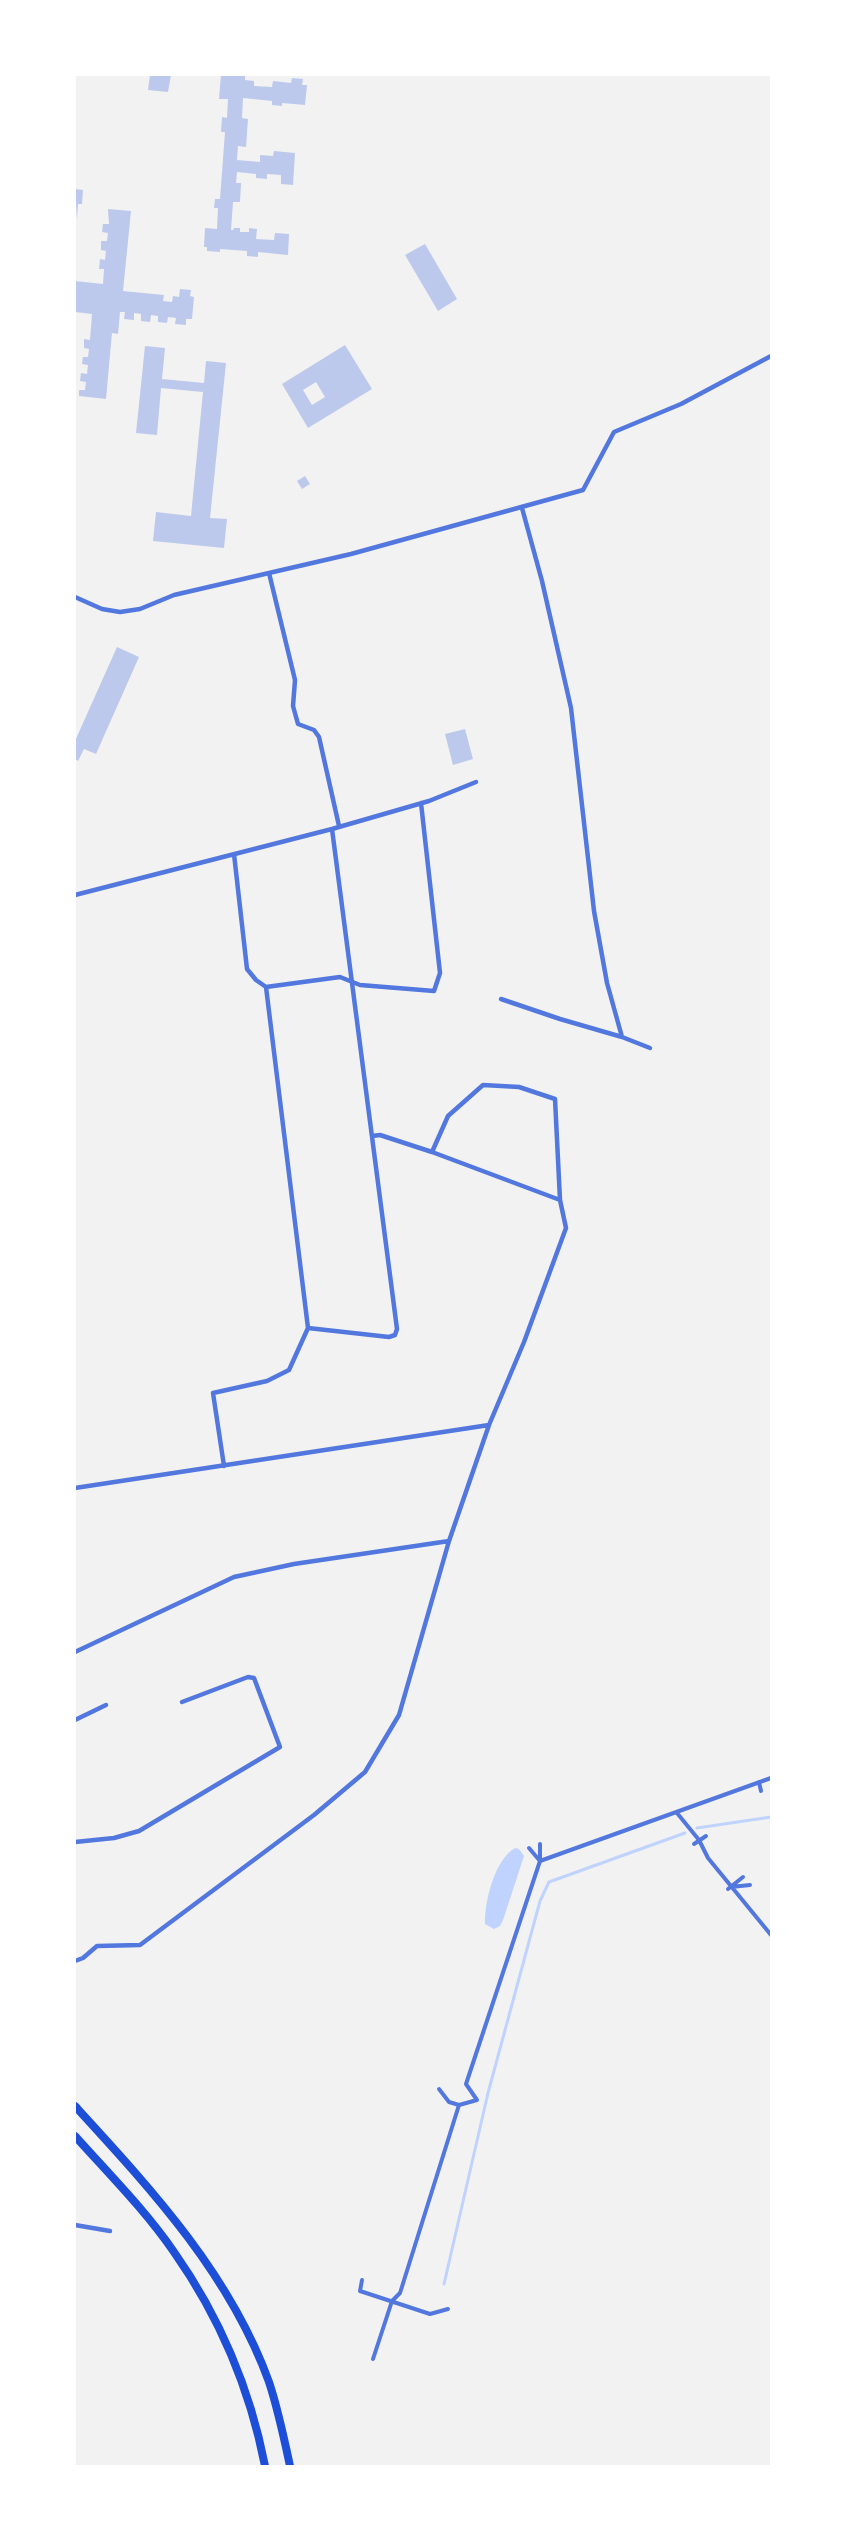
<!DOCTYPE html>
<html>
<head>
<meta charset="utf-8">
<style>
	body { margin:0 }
	#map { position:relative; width:846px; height:2541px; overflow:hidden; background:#f2f2f2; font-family:"Playfair Display",serif }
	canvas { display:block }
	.frame { position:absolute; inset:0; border:76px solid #fff; pointer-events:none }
</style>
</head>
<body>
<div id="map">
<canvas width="846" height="2541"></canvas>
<div class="frame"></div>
</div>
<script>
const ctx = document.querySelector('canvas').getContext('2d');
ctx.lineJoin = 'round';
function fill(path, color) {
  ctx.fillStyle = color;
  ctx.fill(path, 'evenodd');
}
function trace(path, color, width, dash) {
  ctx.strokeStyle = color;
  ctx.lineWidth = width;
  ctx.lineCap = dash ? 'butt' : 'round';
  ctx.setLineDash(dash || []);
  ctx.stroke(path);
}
const water = new Path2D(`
	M515,1848L519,1849L524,1856L503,1920L500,1926L494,1929L485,1924C484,1902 495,1859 515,1848Z`);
const stream = new Path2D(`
	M697,1828L771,1817
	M444,2284L488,2093L540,1901L549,1882L685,1833`);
const building = new Path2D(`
	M150,75H171L168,92L148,90Z
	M221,75H245V80L254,81V86L272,87L273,81L291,83L292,78L303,79L302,85H307L305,105L282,103V106L272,105V101L243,98L242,118L248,119L246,147L238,146L237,160L260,162V155L273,156L274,151L295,153L293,185L281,184V175L267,174V179L256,178V174L237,172L236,183H241L240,202H233L231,230H233L234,228H240V232H249V228L257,229L256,239L274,240L275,233L289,234L288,255L258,252V257L247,256V251L220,249V252L207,251V247H204L205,228L217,229L218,208H214L215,199H220L225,132H221L222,117L227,118L228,99H219Z
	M75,189L83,190L82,204H78L77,220Z
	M108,209L131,211L123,291L164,295L163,301L172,302L173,296L179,297L180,289L191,290L190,296L194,297L192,319H186V325L175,324L176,318L168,317L167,323L158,322V316L151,315L150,322L141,321V314L134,313V320L124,319L125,312H120L118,334L112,333L106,399L79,396V390H85L86,382L80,381L81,373L87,374L88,365L82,364L83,357H88L89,349L84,348V339L90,340L92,314L75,312V281L103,284L104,269H99L100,259L105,260L106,251L101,250V241H107L108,233L102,232L103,224H109Z
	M425,244L457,299L438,311L405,255Z
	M345,345L372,389L308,428L282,384ZM316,382L325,397L312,405L303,390Z
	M145,346L165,348L162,379L204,383L206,361L226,363L210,518L227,519L224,548L153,541L156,512L191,516L203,392L161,388L157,435L136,433Z
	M305,476L310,484L302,489L297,481Z
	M117,647L139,657L96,754L84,749L78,761L75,759V741Z
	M465,729L473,759L453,765L445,734Z`);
const pedestrian = new Path2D(`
	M759,1782L761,1791
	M677,1813L699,1840L708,1858L771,1935
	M540,1844V1861
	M694,1844L706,1836
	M529,1848L540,1861
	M731,1887L750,1885
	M728,1889L743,1877
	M439,2089L449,2102L459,2105
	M362,2280L360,2291L430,2314L448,2309
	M373,2359L392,2301L400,2293L459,2105L477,2100L466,2084L540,1861L771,1778`);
const minor = new Path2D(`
	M269,573L295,680L293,706L298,724L314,730L319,737L339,826
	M75,597L102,609L120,612L140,609L174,595L351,554L583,490L614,432L681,404L771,356
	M75,895L332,829L429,801L476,782
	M266,987L340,977L360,985L434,991L440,973L421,803
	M501,999L560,1019L622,1037L607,983L594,911L571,708L542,581L522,508
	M622,1037L650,1048
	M432,1152L448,1116L483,1085L519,1087L555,1099L560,1200
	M308,1328L389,1337L395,1335L397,1329L332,829
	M224,1466L213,1393L267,1381L289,1370L308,1328L266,987L256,980L247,969L234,854
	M75,1488L489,1425
	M75,1652L234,1577L294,1564L449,1541
	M75,1720L106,1705
	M75,1842L114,1838L139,1831L280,1747L254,1678L248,1677L182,1702
	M75,1961L83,1958L97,1946L140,1945L314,1815L365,1772L399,1715L449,1541L489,1425L524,1342L566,1228L560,1200L432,1152L380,1135L372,1136
	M75,2225L110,2231`);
const primary = new Path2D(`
	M75,2106C151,2189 230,2274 269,2382C278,2409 284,2438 290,2466
	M75,2136C109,2174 145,2210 174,2252C219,2316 250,2389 265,2466`);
fill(water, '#bfd3fe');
trace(stream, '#bfd3fe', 3);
fill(building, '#bdc9ec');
trace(pedestrian, '#5277de', 4);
trace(minor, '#5277de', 4.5);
trace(primary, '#1d4ed8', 8);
</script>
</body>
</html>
